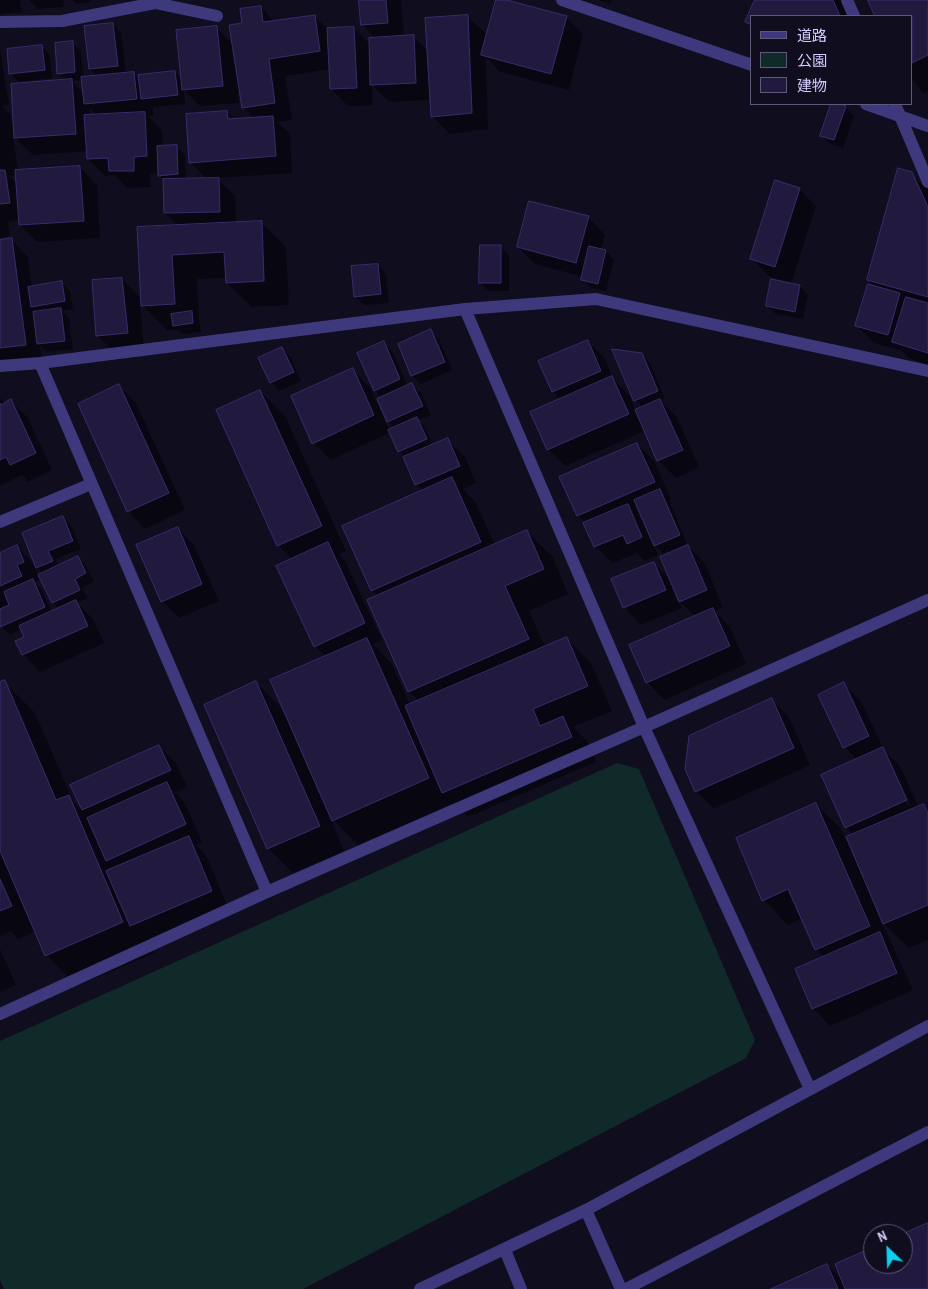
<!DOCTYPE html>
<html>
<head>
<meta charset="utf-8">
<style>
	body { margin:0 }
	#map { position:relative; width:928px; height:1289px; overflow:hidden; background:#100d1f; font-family:"Archivo Narrow","Noto Sans JP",sans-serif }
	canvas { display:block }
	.legend { position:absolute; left:750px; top:15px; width:162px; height:90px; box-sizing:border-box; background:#100d1f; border:1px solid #5e5978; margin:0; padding:6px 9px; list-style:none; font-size:15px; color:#d3ccfe }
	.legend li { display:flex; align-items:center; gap:10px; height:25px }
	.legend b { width:25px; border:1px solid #5e5978 }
	.north { position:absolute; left:863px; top:1224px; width:50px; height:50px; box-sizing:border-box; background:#100d1f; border:1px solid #5e5978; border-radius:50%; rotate:336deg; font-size:14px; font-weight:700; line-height:20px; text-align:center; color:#d3ccfe }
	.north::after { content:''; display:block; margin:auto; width:18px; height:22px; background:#05d1f1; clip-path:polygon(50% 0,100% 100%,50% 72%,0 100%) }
</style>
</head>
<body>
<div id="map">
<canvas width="928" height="1289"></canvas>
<ul class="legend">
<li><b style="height:6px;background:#3e397d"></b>道路</li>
<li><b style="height:14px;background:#102929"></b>公園</li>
<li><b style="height:14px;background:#22193f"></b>建物</li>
</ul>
<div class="north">N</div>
</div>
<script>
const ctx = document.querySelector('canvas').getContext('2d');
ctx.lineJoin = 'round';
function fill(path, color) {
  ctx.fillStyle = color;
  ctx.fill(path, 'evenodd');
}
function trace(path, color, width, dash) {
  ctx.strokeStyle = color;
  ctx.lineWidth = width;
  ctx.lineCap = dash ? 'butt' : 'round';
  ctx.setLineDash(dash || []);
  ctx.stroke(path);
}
const green = new Path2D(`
	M617,763L639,769L755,1040L746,1058L303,1289H4L0,1280V1041Z`);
const shadow = new Path2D(`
	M0,0H20L22,12L0,14Z
	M29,0H63L64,7L38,9Z
	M73,0H91V2L77,4Z
	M361,0H401L404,37H414L428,51L467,16L485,33V44L498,0L566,17L583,34L569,90L500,72L486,57L488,129L450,134L432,116L431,100L389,102L372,85L373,105L348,106L331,89L330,69L285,76L292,120L277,122L290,134L292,173L217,178L235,196L236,223L261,222L286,247L289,305L252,307L227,283V278L197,279L199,320L201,332L182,334L178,330H167L140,303L144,350L115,353L98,336L122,279L142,299L178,226L165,213L164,180L159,173L150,174L151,187L127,188L115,175L105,176L88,159V151L33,155L13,136L18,171L80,167L97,185L100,238L37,242L20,225V220L8,222L10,236L0,238V48L9,105L2,106L11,115L13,131H15L67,81L59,73L72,43L81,51L83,78L98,77L90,69L113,24L121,33L126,74L134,73L140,79L175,72L182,79L216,27L233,44L243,24L261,7L275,22L314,16L328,29L354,28L370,44L376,39L363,25ZM83,80L84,94L72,81ZM184,90L200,106L239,103L238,92L240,91L243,107L254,118L235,120L227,112L190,162L207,179L186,180L185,155L177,147H163L162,130L148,116H153V107L185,104ZM89,108L97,115L90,116ZM17,175V184L9,176Z
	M599,0H612L610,4Z
	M756,0H845L853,16H752V27L747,22Z
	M869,0H928V91L924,93L912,80V16H877Z
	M41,46L50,55L52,78L19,82L11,74Z
	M833,104L845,107L854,116L843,148L830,144L822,135Z
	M911,174L928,190V365L910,359L902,351L874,343L857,326L876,288L868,280Z
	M799,189L816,206L791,284L799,286L808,294L803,319L776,314L767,306L788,282L769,276L752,259Z
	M588,217L605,235L601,250L606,251L614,260L606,291L591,288L582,279L583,277L535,264L518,247Z
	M11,239L28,257L32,287L61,282L70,291L73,309L62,311L69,318L73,349L47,352L40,345L42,362L0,368V241Z
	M500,246L509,255V291H489L480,283Z
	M378,265L386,274L389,303L364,305L355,297Z
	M431,331L439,339L452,370L421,384L412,375Z
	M588,341L605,359L613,379L629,395L636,411L643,408L636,400L614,350L641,354L650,363L665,399L661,401L677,417L699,467L676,478L658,460L645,431L565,466L548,449L561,400L553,391Z
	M383,343L392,351L408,387L412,385L421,393L431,415L418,420L425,427L433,446L447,440L465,457L476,483L463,489L476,503L495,545L527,532L552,556L568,594L529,611L545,647L566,638L591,663L612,711L573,727L588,742L596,762L468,817L454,803L358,845L330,817L344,851L293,873L268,848L256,683L285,711L326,657L315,646L293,560L278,545L260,391L285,416L346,551L339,554L345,561L382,640L373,644L392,664L410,705L419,701L409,692L378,596L372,590L423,491L416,484L406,458L399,451L391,432L331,460L313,443L352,370L370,387L389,430L395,428L388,421L378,400L382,398L375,391Z
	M282,348L291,357L301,381L279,391L271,382Z
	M119,386L136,403L185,510L145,529L128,511Z
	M0,398L6,404L11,401L28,418L52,470L28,482L22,475L0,486Z
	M637,444L654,461L671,499L669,500L687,544L663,554L654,544L658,555L645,561L637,553L613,563L595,546L585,522L578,516L561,477ZM641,512L646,523L637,514Z
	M63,517L71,526L81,549L55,559L59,567L78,558L86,566L94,582L82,588L88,598L77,603L93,619L104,643L40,672L23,654L26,638L22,629L10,635L0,624V554L16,546L37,567ZM34,565L44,574L39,576ZM41,579L53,603L59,609L52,613L41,589L34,582Z
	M177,528L194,545L219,601L179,618L162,601Z
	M688,546L705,563L723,608L715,611L730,627L746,664L664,700L647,682L696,617L679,601L682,608L641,625L624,607L654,563L671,581Z
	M4,682L35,713L73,801L83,811L72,786L159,746L176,763L187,787L175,793L184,801L202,842L196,845L206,855L228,908L149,942L154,953L77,986L46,955L36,931L18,939L11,931L0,936V684Z
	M843,684L861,701L884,750L900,766L919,808L924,805L928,809V940L909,948L881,921L913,990L830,1026L813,1008L824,957L816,949L803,918L788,925L764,900L816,804L841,829L845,839L854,835L846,827L857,760L845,747ZM891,767H893L910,805L908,806Z
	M772,700L789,717L810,765L714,809L696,791L686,769Z
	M0,949L16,985L0,992Z
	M928,1225V1289H774L827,1265L844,1282L873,1249V1264H903V1236Z`);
const building = new Path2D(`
	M359,0H386L388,23L361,25Z
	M496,0H507L567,16L551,74L481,55Z
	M755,0H833L840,16H752V25L745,22Z
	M868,0H928V55L912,63V16H875Z
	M261,6L263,22L315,15L320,51L269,59L275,103L242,108L229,25L242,23L240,9Z
	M468,15L472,113L431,117L425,18Z
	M113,23L118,66L89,69L84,26Z
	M217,26L223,86L182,90L176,30Z
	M354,27L357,88L330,89L327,28Z
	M414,35L416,83L370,85L369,38Z
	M73,41L75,72L57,74L55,43Z
	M42,45L45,70L9,74L7,49Z
	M175,71L178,95L141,99L138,75Z
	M134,72L137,99L84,104L81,77Z
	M72,79L76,134L14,138L11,84Z
	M831,104H839L846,106L834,140L820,136Z
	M227,111L228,119L273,116L276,156L189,163L186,114Z
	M145,112L147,156L134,157V171H109L108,158L87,159L84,115Z
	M177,145L178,174L158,176L157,146Z
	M80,166L84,221L19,225L15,170Z
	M898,168L912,172L928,207V297L867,280Z
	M0,170H5L10,203L0,204Z
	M219,178L220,212L164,213L163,179Z
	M775,180L800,188L775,267L750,259Z
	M529,201L589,216L576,263L517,247Z
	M262,221L264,281L226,283L224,252L172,255L175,304L141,306L137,227Z
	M12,238L26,345L0,348V240Z
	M480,245H501V283H479Z
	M589,246L606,250L598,284L581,280Z
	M378,264L381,294L354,297L351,266Z
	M122,278L128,333L96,336L92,280Z
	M771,279L800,285L795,312L766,306Z
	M62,281L65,301L31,307L28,287Z
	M868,284L900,293L888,335L855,326Z
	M906,297L928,303V353L892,342Z
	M61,308L65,341L37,344L33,312Z
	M192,311L193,323L173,326L171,314Z
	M431,329L445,362L411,376L398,344Z
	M588,340L601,371L552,392L538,361Z
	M384,341L400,379L374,391L357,353Z
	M282,347L294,372L270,383L258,358Z
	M612,349L642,353L658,391L634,401Z
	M353,368L374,415L312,444L291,396Z
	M612,376L629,414L547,450L530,412Z
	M412,383L423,406L387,422L377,399Z
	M119,384L169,493L127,512L78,404Z
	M260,390L322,526L277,546L216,410Z
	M11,399L36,453L10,465L6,457L0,460V403L1,405Z
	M660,399L683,450L657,461L635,410Z
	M417,417L427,439L398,452L388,430Z
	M448,438L460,466L415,485L403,457Z
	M637,443L655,482L577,516L559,477Z
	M452,477L481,542L371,591L342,526Z
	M660,489L680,535L654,546L634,500Z
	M628,504L642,537L627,544L623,535L594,547L583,523Z
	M63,516L73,541L48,551L53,561L36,568L22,533Z
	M178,527L202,584L161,602L136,545Z
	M527,530L544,569L505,586L529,639L408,692L367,600Z
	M328,542L365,623L314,647L276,566Z
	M17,545L24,562L17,565L22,576L0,586V553Z
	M688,545L707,590L679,602L660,557Z
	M78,556L86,573L75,579L80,590L52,603L38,575Z
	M654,562L666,590L623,608L611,579Z
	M33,579L45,607L0,627V609L9,605L4,592Z
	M76,600L88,626L22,655L15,641L24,637L19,626Z
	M713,608L730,646L646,683L629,645Z
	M567,637L588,686L533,709L540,726L563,716L572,737L442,793L405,706Z
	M367,638L429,778L332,821L270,680Z
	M5,680L56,800L69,795L123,922L45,956L0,851V682Z
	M256,681L320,826L267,849L204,705Z
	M844,682L869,736L843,748L818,695Z
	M772,698L794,748L695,792L685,769L689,736Z
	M159,745L171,770L82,810L70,785Z
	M883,747L907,800L845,828L821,775Z
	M167,782L186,824L106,861L87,818Z
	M816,803L870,926L815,950L788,889L762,901L736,838Z
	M924,804L928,813V905L883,924L846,837Z
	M189,836L212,891L130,926L106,871Z
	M0,879L12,906L0,911Z
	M880,932L897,973L812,1009L795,969Z
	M928,1223V1289H845L835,1264L873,1247V1264H903V1234Z
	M827,1264L838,1289H771Z`);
const minor = new Path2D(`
	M562,0L752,65
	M847,0L854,16
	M0,22L62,21L155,3L217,16
	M866,104L928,126
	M895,104L928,182
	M465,309L644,727L810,1089
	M40,363L267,892
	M0,366L40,363L465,309L596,299L928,371
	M0,522L91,484
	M0,1014L267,892L644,727L928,600
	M586,1210L621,1289
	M505,1250L521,1289
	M420,1289L586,1210L928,1026
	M626,1289L928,1132`);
fill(green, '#102929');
fill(shadow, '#0007');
fill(building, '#22193f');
trace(building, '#3a2c6b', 1);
trace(minor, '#3e397d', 12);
</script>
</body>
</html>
